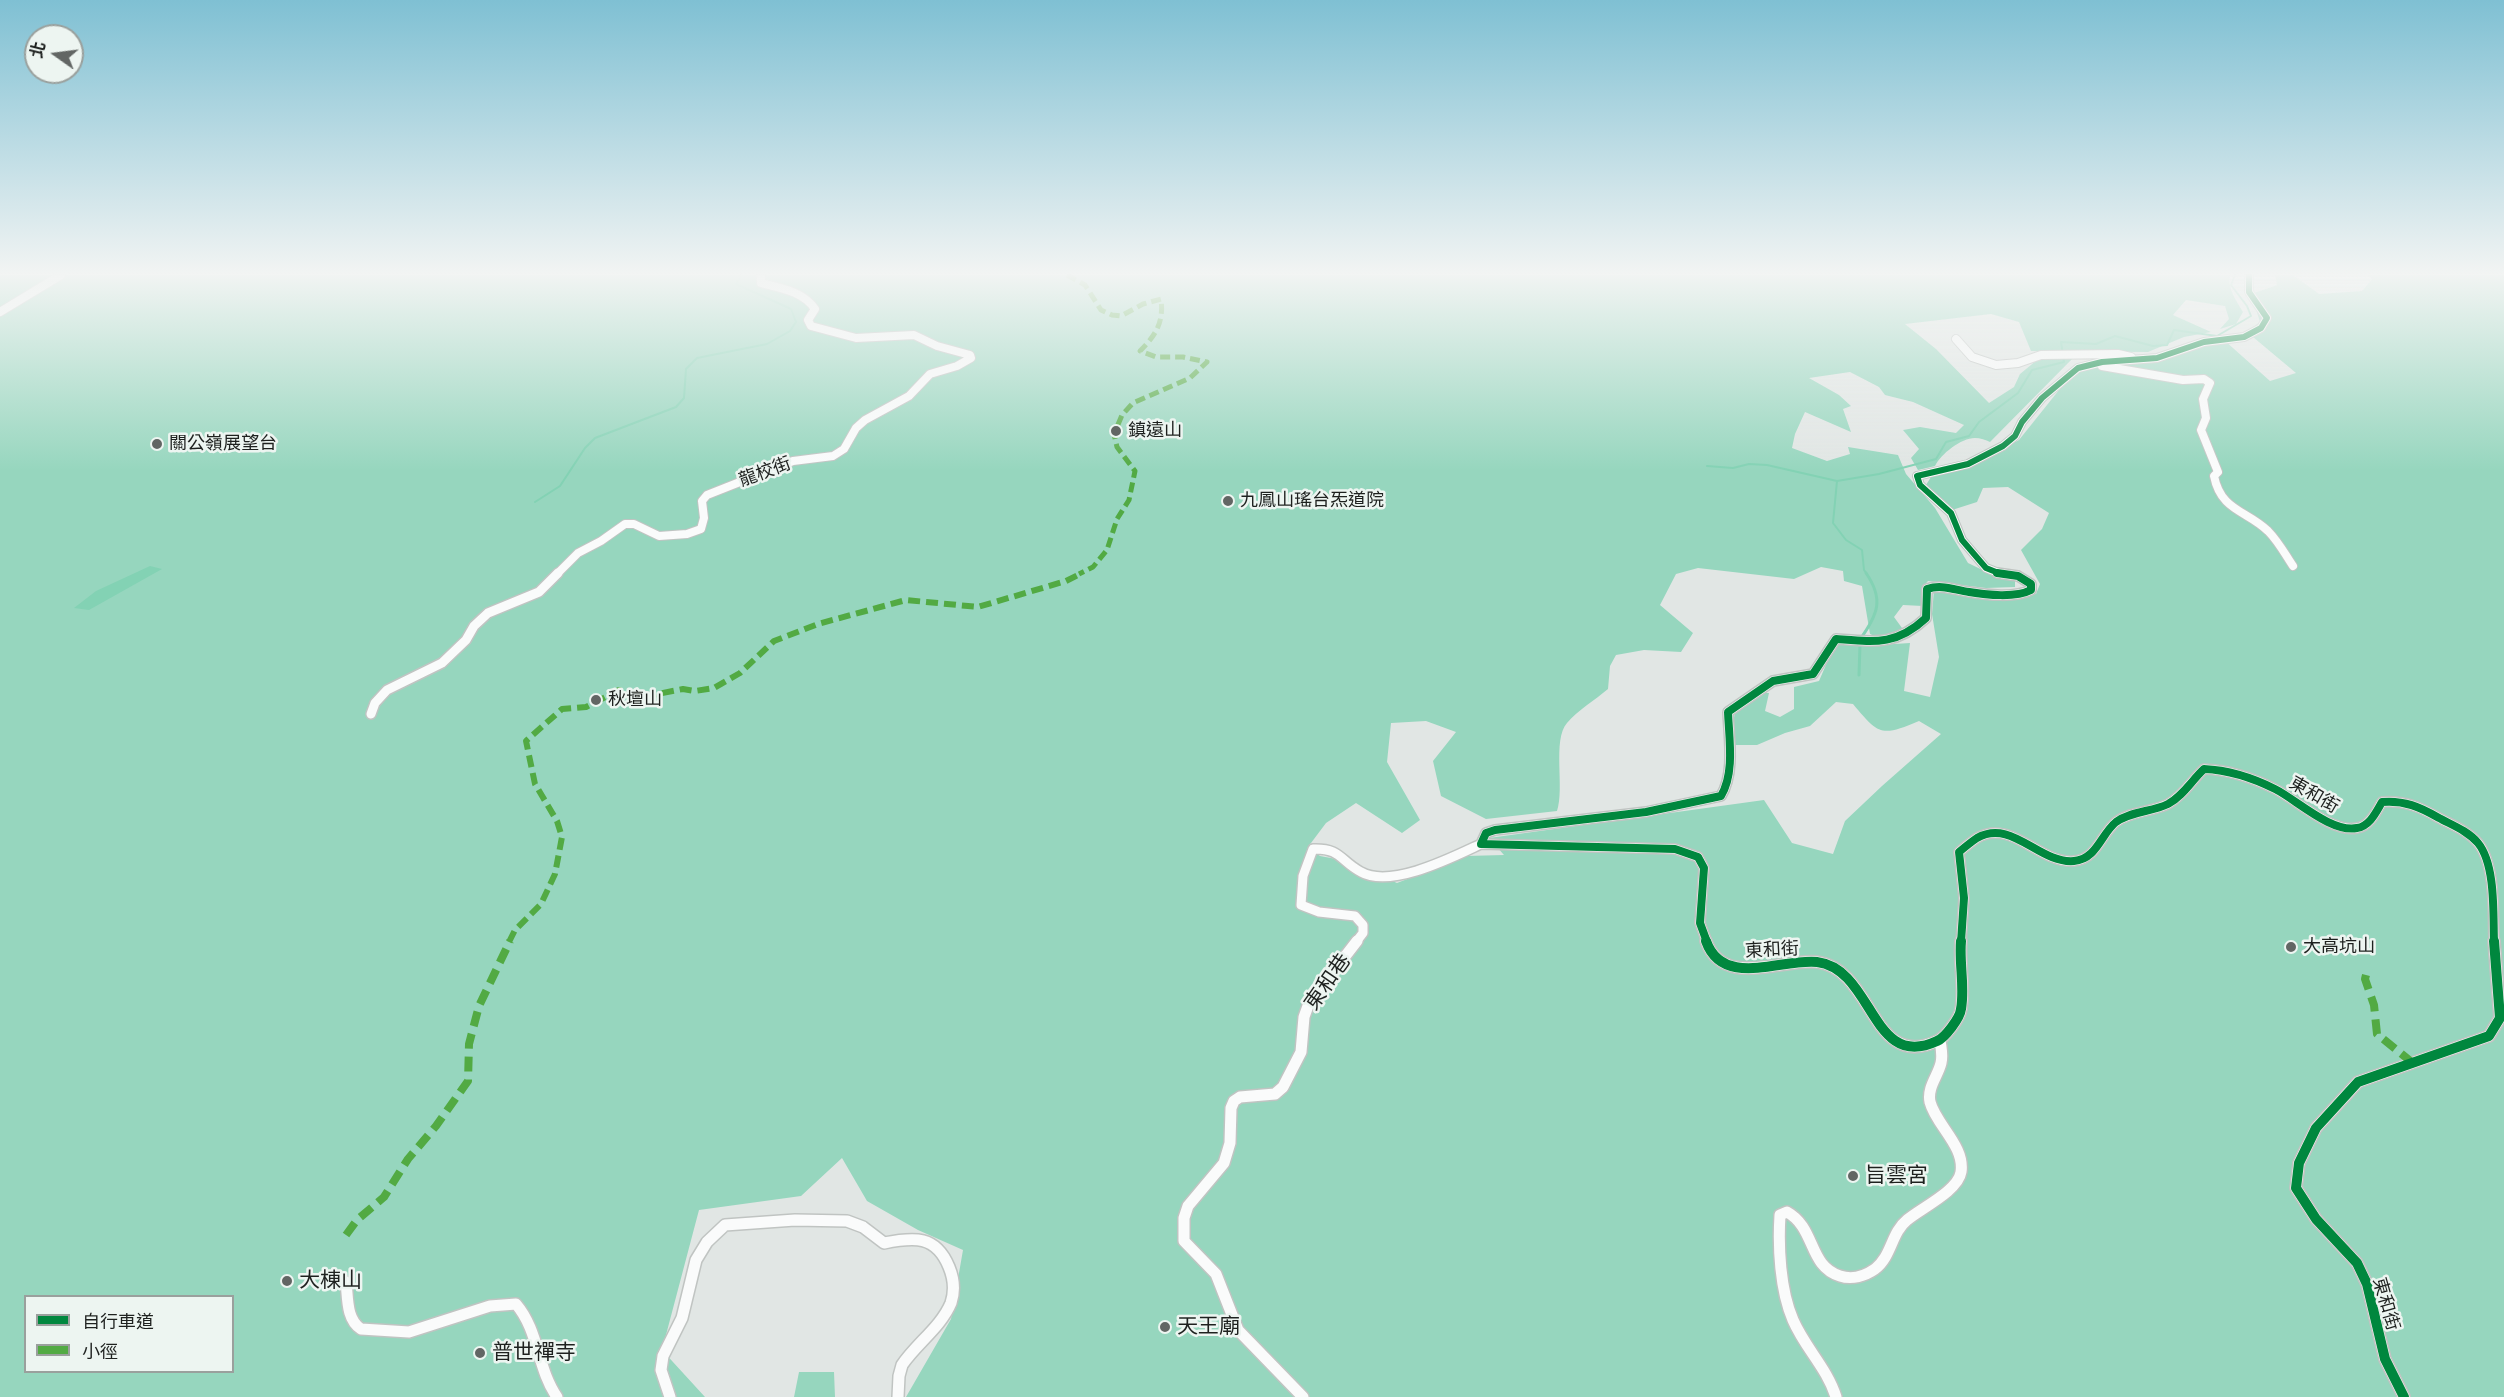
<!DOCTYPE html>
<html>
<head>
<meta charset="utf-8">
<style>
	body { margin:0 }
	#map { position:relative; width:2504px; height:1397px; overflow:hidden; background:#e1e6e4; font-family:"Alegreya Sans","Noto Sans TC",sans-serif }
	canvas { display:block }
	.legend { position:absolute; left:24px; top:1295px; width:210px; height:78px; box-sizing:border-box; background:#edf5f1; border:2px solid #9aa09d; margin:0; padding:8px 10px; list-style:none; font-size:18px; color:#1e211f }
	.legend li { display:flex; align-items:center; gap:12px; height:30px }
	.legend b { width:30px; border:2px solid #9aa09d }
	.north { position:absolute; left:24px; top:24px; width:60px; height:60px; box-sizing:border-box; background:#edf5f1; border:2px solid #9aa09d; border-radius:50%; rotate:284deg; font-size:16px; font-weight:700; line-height:24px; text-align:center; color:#1e211f }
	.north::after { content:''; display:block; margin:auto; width:21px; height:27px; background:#626664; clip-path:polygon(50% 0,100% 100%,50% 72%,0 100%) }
</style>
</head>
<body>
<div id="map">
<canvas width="2504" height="1397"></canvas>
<ul class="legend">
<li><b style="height:8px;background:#00873e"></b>自行車道</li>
<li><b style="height:8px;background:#52aa43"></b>小徑</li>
</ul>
<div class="north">北</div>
</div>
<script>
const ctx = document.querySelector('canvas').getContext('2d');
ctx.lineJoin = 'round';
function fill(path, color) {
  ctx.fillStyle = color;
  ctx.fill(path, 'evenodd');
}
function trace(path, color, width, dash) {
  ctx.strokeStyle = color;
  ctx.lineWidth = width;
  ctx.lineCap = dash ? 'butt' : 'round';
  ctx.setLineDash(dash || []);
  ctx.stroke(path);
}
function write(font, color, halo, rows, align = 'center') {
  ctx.font = font + ' "Alegreya Sans","Noto Sans TC",sans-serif';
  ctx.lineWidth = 5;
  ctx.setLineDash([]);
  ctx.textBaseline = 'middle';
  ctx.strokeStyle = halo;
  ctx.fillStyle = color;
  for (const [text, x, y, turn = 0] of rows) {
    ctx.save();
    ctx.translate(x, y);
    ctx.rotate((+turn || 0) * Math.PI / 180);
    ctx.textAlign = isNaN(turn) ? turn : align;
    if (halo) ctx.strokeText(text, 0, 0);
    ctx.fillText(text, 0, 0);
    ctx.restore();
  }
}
const forest = new Path2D(`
	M0,275H2230C2227,288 2237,302 2243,312L2236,324L2220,329L2229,319L2225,306L2186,300L2173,315L2211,332L2184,337L2148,352L2031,351L2019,322L1991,314L1905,324L1936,349L1989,403L2014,387L2020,374L2037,360L2074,357L1990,442C1986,440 1980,438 1975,438C1961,438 1941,454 1935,466L1918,470L1911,458L1919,449L1903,430L1920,427L1956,433L1964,425L1913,402L1885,395L1879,387L1850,372L1809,378L1839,395L1851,406L1843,409L1851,432L1805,412L1795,434L1792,448L1827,461L1850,454L1848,447L1898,455L1906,474L1935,508L1968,563L1999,578L2015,580V587L1986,588L1928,581L1921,589L1923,606L1903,605L1894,617L1902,628L1909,629L1910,636L1884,640L1870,634L1862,586L1844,581L1843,571L1821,567L1794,579L1698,568L1676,574L1660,605L1693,633L1681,652L1644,650L1616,655L1610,666L1608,689C1595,700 1578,710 1567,723C1552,740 1565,788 1557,811L1486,819L1441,796L1433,761L1456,732L1426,721L1391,723L1387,762L1420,820L1402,833L1356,803L1326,823L1308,847L1320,856L1347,861L1397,883L1466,856L1504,855L1489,838L1764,800L1792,843L1833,854L1845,821L1882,786L1941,734L1919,721C1881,737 1879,735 1853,704L1836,702L1810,726L1785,733L1757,745H1730L1735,711L1760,693H1769L1765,711L1780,717L1794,709V687L1819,681L1835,644L1863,646L1910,643L1904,691L1930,697L1939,657L1932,614L1934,590L1981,597L2036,594L2040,584L2021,550L2042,529L2049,513L2008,487L1983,488L1977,502L1952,510L1926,485L1931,477L1960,470L2019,440L2075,370L2176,355L2224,340L2270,381L2296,373L2247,332L2260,322L2251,294L2277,285L2275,275H2293L2319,294L2362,291L2372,279L2368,275H2504V1397H906L951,1319L963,1250L918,1230L867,1201L842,1158L801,1196L699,1210L662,1350L705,1397H0ZM26,1296H232V1372H26Z
	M799,1372H834L835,1397H794Z`);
const water = new Path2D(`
	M150,566L162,569L89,610L74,608L96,591Z`);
const streamFar1 = new Path2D(`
	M1707,466L1733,468L1749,464L1767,465L1837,481L1879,474L1936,459L1946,442L1969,436L1979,422L2018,393L2032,370L2064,362L2061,342L2096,344L2115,336L2153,346L2167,345L2174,330L2217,336L2251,316L2247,306L2231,285L2235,275
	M1837,481L1833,523L1846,540L1862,550L1864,570L1867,574
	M535,502L560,486L585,448L595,438L676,407L684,398L686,369L697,358L767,344L790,331L796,322L791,309L736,284L741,275`);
const stream = new Path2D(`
	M1861,638C1878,614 1884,599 1866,573
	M1859,675L1860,645`);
const streetFar2 = new Path2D(`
	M0,312L61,275
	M1956,339L1972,357L1996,365L2018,363L2041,355L2118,354L2131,357
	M2102,366L2183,380L2204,379L2210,383L2203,399L2206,418L2201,430L2218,472L2214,476C2221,511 2246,510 2268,531C2278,541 2285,554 2293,566
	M557,574L578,553L601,541L625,524H634L659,536L687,534L701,529L704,518L702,501L707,495L793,461L833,456L844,449L856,428L865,420L909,396L930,374L957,366L971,358L970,355L937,346L914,335L856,338L811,326L808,320L815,309C803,291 780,288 761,283V275
	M2001,574L1986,568L1962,540L1951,513L1920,485L1917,476L1968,464L2003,446L2015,436L2022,422L2042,398L2078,368L2102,362L2157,358L2204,342L2244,337L2261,328L2267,318L2249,292V275`);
const streetFar1 = new Path2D(`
	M371,714L375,703L387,690L442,663L466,640L474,626L488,613L539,592L558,573
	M1481,844L1675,849L1698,857L1704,868L1700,923L1707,942
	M1481,844L1486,833L1495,830L1646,812L1721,796C1735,773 1729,738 1728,712L1773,681L1813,674L1836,639C1874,642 1896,646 1926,618L1927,589C1942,584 1954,590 1969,592C1986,595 2016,598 2031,590V584L2018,576L1997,573
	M1356,942L1363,933V925L1355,916L1319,912L1301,905L1303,876L1313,849C1341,848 1340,861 1361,872C1391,889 1453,857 1481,844
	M1961,942L1964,898L1959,852C1965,847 1971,842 1977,838C2012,818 2039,864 2074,861C2097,859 2101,834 2116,822C2131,811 2152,812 2168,804C2183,796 2192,780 2204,769C2228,770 2253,778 2275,789C2297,800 2331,833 2357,828C2370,826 2376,812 2382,802C2404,800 2420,807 2439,818C2452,825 2468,831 2478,843C2496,865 2493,915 2494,942`);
const street = new Path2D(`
	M1706,941C1723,989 1782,958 1817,962C1874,969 1871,1072 1937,1041C1945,1038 1960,1018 1961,1009C1965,987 1959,964 1961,941
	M326,1277L346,1282C348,1298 346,1319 361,1329L409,1332L490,1306L516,1304C539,1331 537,1368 557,1397
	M670,1397L661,1370L663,1356L682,1318L696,1260L707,1242L725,1225L795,1220L847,1221L863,1227L884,1243C914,1237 936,1235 949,1267C954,1279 955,1291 951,1303C941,1327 916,1344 902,1365L899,1376L898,1397
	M1303,1397L1238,1330L1216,1274L1184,1241V1218L1188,1206L1224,1163L1230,1143L1231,1108L1234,1101L1240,1097L1275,1094L1283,1087L1301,1052L1304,1017L1309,1003L1357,941
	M1836,1397C1827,1368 1805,1348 1793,1320C1780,1290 1778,1247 1780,1215L1787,1212C1816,1228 1808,1266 1840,1276C1852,1280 1865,1276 1875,1269C1892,1256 1891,1233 1907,1220C1921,1208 1958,1191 1961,1172C1965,1146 1936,1125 1930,1102C1927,1087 1938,1076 1941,1063C1943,1055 1941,1048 1940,1040
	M2404,1397L2385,1359L2367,1284L2357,1263L2316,1219L2296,1188L2299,1163L2316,1128L2358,1082L2489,1036L2500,1018L2494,941`);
const quietFar2 = new Path2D(`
	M1067,275L1085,285L1101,310L1112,315L1121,316L1143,304L1161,299C1164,322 1156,335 1140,351L1156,357H1183L1207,362L1190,378L1133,403L1122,415L1114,434L1117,447L1135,471L1129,500L1117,519L1107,550L1093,567L1079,574`);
const quietFar1 = new Path2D(`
	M509,942L515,930L541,904L555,874L562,837L557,821L535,784L526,741L562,709L586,707L619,690L647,696L683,689L695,691L714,688L740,673L774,641L818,624L906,600L978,607L1066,581L1082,573`);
const quiet = new Path2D(`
	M2366,975L2365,979L2374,1005L2377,1034L2414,1064
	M346,1235L357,1220L384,1197L408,1159L436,1126L468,1081L469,1044L479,1006L510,941`);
const cyclewayFar2 = new Path2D(`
	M2001,574L1986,568L1962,540L1951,513L1920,485L1917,476L1968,464L2003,446L2015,436L2022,422L2042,398L2078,368L2102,362L2157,358L2204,342L2244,337L2261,328L2267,318L2249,292V275`);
const cyclewayFar1 = new Path2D(`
	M1707,942L1700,923L1704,868L1698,857L1675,849L1481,844L1486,833L1495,830L1646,812L1721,796C1735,773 1729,738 1728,712L1773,681L1813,674L1836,639C1874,642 1896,646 1926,618L1927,589C1942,584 1954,590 1969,592C1986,595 2016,598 2031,590V584L2018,576L1997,573
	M1961,942L1964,898L1959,852C1965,847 1971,842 1977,838C2012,818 2039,864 2074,861C2097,859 2101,834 2116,822C2131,811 2152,812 2168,804C2183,796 2192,780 2204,769C2228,770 2253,778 2275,789C2297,800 2331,833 2357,828C2370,826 2376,812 2382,802C2404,800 2420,807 2439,818C2452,825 2468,831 2478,843C2496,865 2493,915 2494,942`);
const cycleway = new Path2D(`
	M1706,941C1723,989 1782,958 1817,962C1874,969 1871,1072 1937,1041C1945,1038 1960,1018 1961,1009C1965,987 1959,964 1961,941
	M2404,1397L2385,1359L2367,1284L2357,1263L2316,1219L2296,1188L2299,1163L2316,1128L2358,1082L2489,1036L2500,1018L2494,941`);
const markers = [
	[1116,431,6,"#626664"],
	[157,444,6,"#626664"],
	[1228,501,6,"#626664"],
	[596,700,6,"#626664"],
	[2291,947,6,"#626664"],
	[1853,1176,6,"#626664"],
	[287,1281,6,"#626664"],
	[1165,1327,6,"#626664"],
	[480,1353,6,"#626664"]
];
const poiNames = [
	["鎮遠山",1128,431],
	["關公嶺展望台",169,444],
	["九鳳山瑤台炁道院",1240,501],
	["秋壇山",608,700],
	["大高坑山",2303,947]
];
const streetNames = [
	["龍校街",765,472,-20],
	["東和街",2314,795,30],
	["東和街",1772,950,-3],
	["東和街",2386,1304,74]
];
const nearStreetnames = [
	["東和巷",1328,982,-55]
];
const nearPoinames = [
	["旨雲宮",1865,1176],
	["大棟山",299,1281],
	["天王廟",1177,1327],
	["普世禪寺",492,1353]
];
fill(forest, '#96d6be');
fill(water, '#83d2b4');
trace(streamFar1, '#83d2b4', 2);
trace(stream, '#83d2b4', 3);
trace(streetFar2, '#c0c4c2', 10);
trace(streetFar1, '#c0c4c2', 12);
trace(street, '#c0c4c2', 14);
trace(streetFar2, '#fafbfb', 8);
trace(streetFar1, '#fafbfb', 9);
trace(street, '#fafbfb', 11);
trace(quietFar2, '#52aa43', 5, [10, 5]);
trace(quietFar1, '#52aa43', 6, [12, 6]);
trace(quiet, '#52aa43', 8, [15, 8]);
trace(cyclewayFar2, '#00873e', 6);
trace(cyclewayFar1, '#00873e', 8);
trace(cycleway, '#00873e', 10);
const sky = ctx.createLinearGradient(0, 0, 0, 471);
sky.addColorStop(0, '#7fc0d3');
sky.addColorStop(0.58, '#f2f4f3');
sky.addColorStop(1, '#f2f4f300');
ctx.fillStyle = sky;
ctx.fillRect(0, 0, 2504, 471);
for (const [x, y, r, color] of markers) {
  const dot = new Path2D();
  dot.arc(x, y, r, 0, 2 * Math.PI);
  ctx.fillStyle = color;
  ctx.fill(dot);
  trace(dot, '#edf5f1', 2);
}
write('18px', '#1e211f', '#edf5f1', poiNames, 'left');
write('18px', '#1e211f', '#edf5f1', streetNames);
write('21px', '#1e211f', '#edf5f1', nearStreetnames);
write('21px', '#1e211f', '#edf5f1', nearPoinames, 'left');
</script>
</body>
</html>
